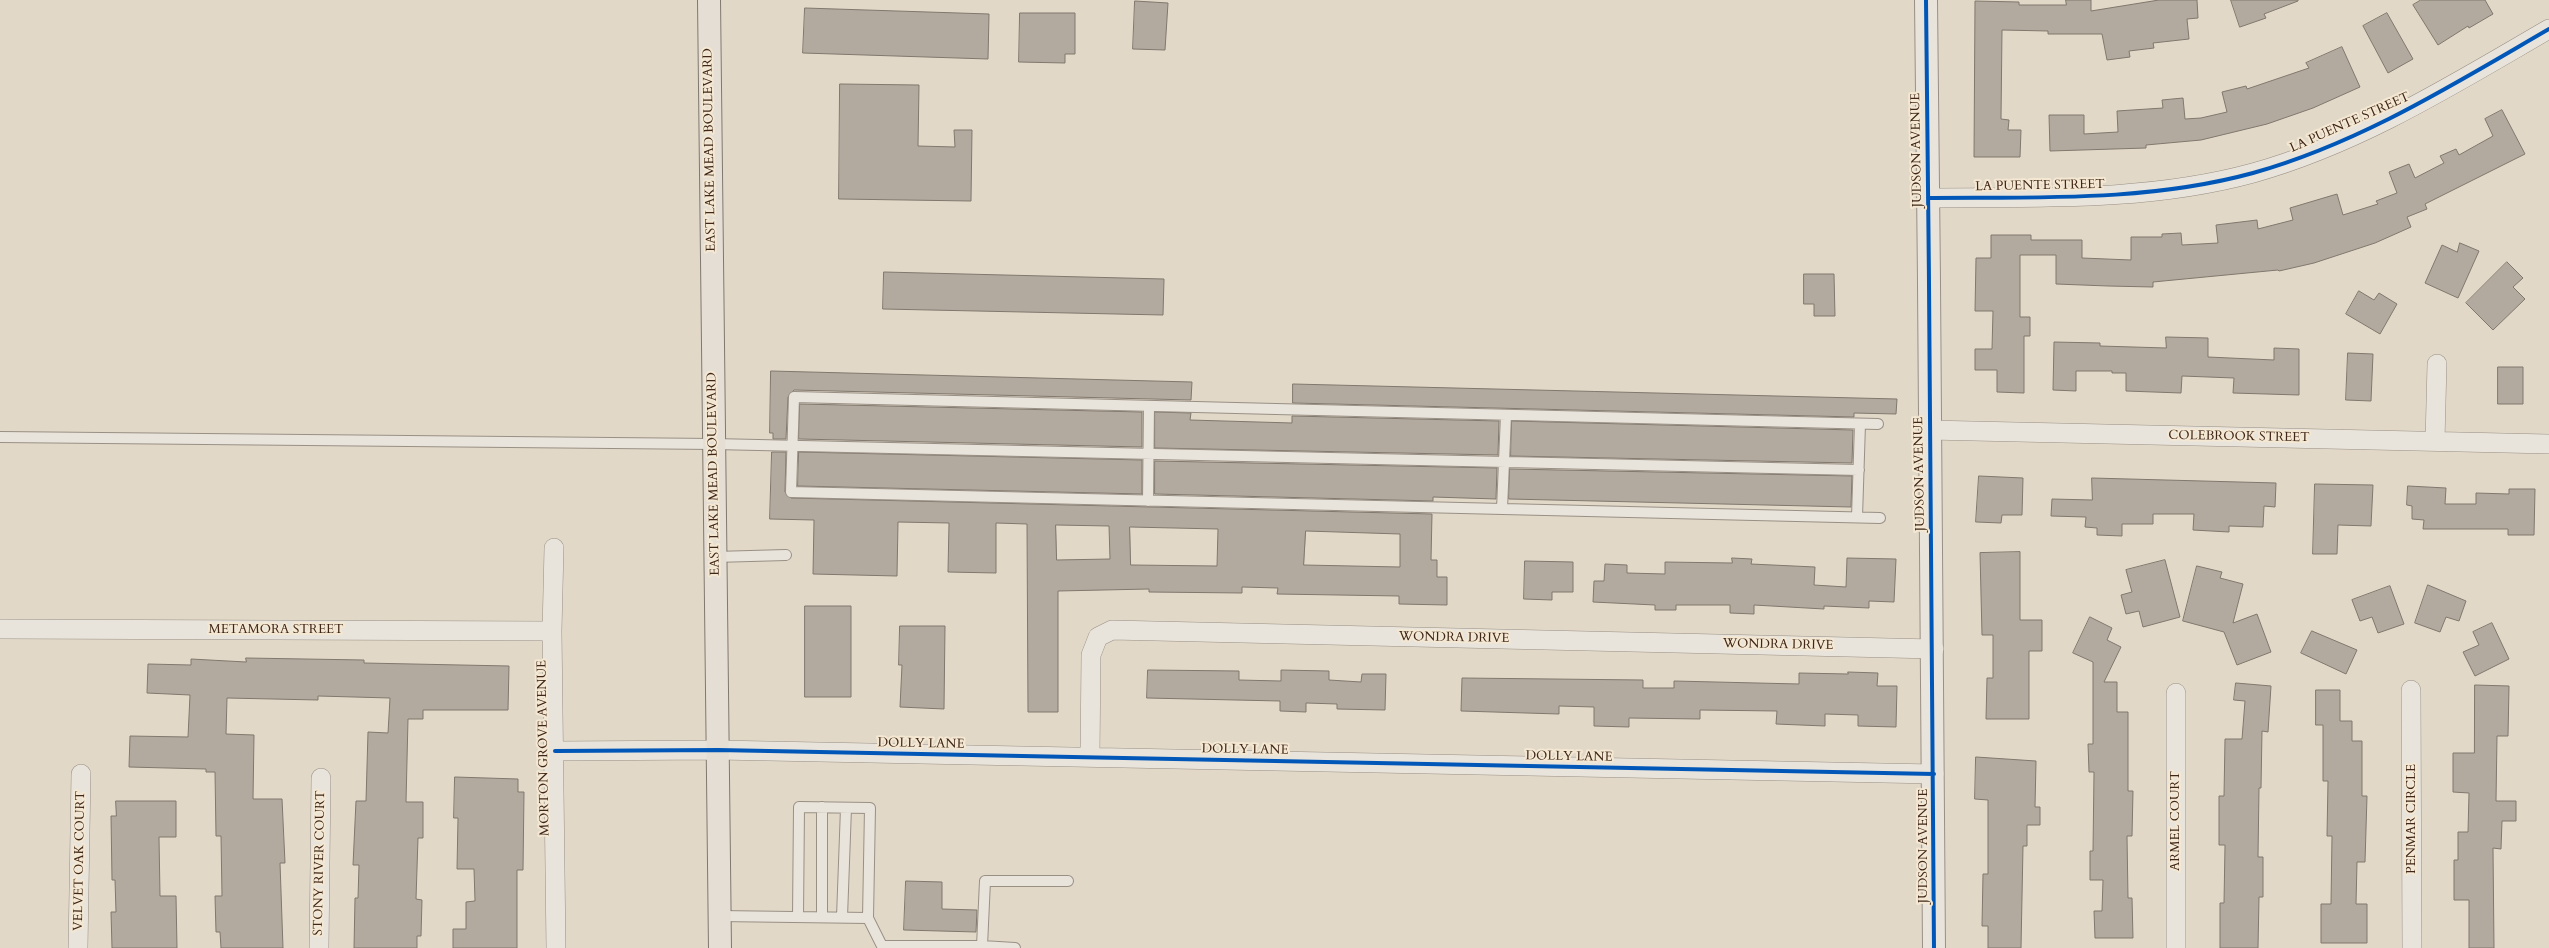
<!DOCTYPE html>
<html>
<head>
<meta charset="utf-8">
<style>
	body { margin:0 }
	canvas { display:block; background:#e2d8c7 }
</style>
</head>
<body>
<canvas width="2549" height="948"></canvas>
<script>
const ctx = document.querySelector('canvas').getContext('2d');
ctx.lineJoin = 'round';
function fill(path, color) {
  ctx.fillStyle = color;
  ctx.fill(path, 'evenodd');
}
function trace(path, color, width, dash) {
  ctx.strokeStyle = color;
  ctx.lineWidth = width;
  ctx.lineCap = dash ? 'butt' : 'round';
  ctx.setLineDash(dash || []);
  ctx.stroke(path);
}
function write(font, color, halo, rows, align = 'center') {
  ctx.font = font + ' Cardo,serif';
  ctx.lineWidth = 4;
  ctx.setLineDash([]);
  ctx.textBaseline = 'middle';
  ctx.strokeStyle = halo;
  ctx.fillStyle = color;
  for (const [text, x, y, turn = 0] of rows) {
    ctx.save();
    ctx.translate(x, y);
    ctx.rotate((+turn || 0) * Math.PI / 180);
    ctx.textAlign = isNaN(turn) ? turn : align;
    if (halo) ctx.strokeText(text, 0, 0);
    ctx.fillText(text, 0, 0);
    ctx.restore();
  }
}
const building = new Path2D(`
	M2066,0H2091V11L2159,0H2197L2198,18L2187,19L2189,39L2153,43L2154,48L2129,51L2130,57L2107,60L2102,34H2048V31L2002,30L2001,119L2009,120L2008,130H2021L2020,157H1974L1975,1L2019,2V5H2066Z
	M2231,0H2298V1L2264,14L2266,18L2240,27Z
	M2421,0H2485L2493,14L2469,28L2468,26L2438,45L2413,5Z
	M1135,1L1168,3L1165,50L1133,49Z
	M805,8L989,14L988,59L803,53Z
	M1020,13H1075V54H1065V63L1019,62Z
	M2387,13L2413,59L2388,73L2363,26Z
	M2342,47L2360,87L2313,108L2267,124L2201,140L2146,145V148L2050,151L2049,115H2084V134L2118,132L2117,111L2163,108L2162,100L2183,98L2185,119L2201,118L2227,112L2222,92L2246,86L2247,89L2309,68L2306,63Z
	M840,84L919,85L918,146L955,147L954,130H972L971,201L839,199Z
	M2502,110L2525,154L2425,204L2427,209L2407,217L2411,227L2375,243L2314,263L2279,271L2278,270L2153,282V287L2108,286L2056,284V255H2020V317H2030V336H2024V393L1997,392V370H1975V349H1992L1993,311H1975L1976,258H1991V235H2031V240H2082V258L2131,260V237H2162V234L2181,233L2182,245L2218,243L2216,225L2257,220L2258,229L2293,220L2290,208L2337,194L2343,215L2378,204L2376,201L2397,193L2389,172L2409,164L2415,178L2444,163L2440,156L2456,149L2459,155L2493,136L2485,119Z
	M2460,243L2479,251L2458,298L2425,283L2442,245L2457,252Z
	M2507,262L2523,278L2513,287L2525,299L2493,330L2466,303Z
	M884,272L1164,279L1163,315L883,309Z
	M1804,274H1834L1835,316H1814V304H1804Z
	M2359,291L2374,300L2379,293L2397,304L2380,334L2346,314Z
	M2166,337L2208,338V357L2274,360V348L2299,349V395L2233,393L2234,378L2182,376L2181,393L2126,391V373H2112V371H2076V391L2053,390L2054,342L2100,343V346L2166,348Z
	M2348,353L2373,354L2371,401L2346,400Z
	M2498,367H2523V404H2498Z
	M771,371L1192,382L1191,400L794,390L788,397L786,439H773V433H770Z
	M1293,384L1897,399L1896,414L1854,413V417L1293,403Z
	M800,404L1142,412V447L799,439Z
	M1155,412L1191,413L1190,420L1292,423V416L1499,421L1498,455L1155,448Z
	M1512,421L1853,430L1852,463L1511,456Z
	M772,452H786L785,492L791,498L1432,514L1431,560H1437V577H1447V605L1399,604V596L1277,594L1278,588L1242,587V593L1149,592V589L1058,591V712H1028L1027,524L996,523V573L948,572L949,523L898,522L897,576L813,574L814,520L770,519ZM1056,525L1109,526L1110,559L1057,560ZM1130,527L1218,529L1217,566L1131,565ZM1306,531L1400,534V567L1304,565Z
	M799,452L1142,460V494L798,486Z
	M1155,461L1497,468L1496,499L1433,497V501L1155,494Z
	M1510,469L1852,476L1851,507L1509,499Z
	M1979,476L2023,478L2022,515H2002L2001,523L1976,522Z
	M2092,478L2276,483L2275,507L2264,506L2263,527L2229,526V532L2193,530L2194,514H2153V524H2122V536L2097,535V528L2085,527L2086,517L2051,516L2052,499L2092,500Z
	M2315,484L2373,485L2371,526L2338,525L2337,554H2313Z
	M2408,486L2446,488L2445,504H2476V493L2509,494V489H2535L2534,535H2508V529H2423L2424,520L2412,519V506L2407,505Z
	M2020,552V620H2042V651H2029V719H1986L1987,678H1993V635H1982L1980,553Z
	M1732,558L1752,559L1751,564L1815,567L1814,585L1846,587L1847,558L1896,559L1894,602L1869,601V608L1824,606V609L1754,605V614L1730,613V605H1676V610H1655V605L1593,602L1594,581H1604L1605,564L1627,565V573L1665,574V562L1732,563Z
	M2165,560L2180,617L2143,627L2139,611L2126,614L2121,595L2132,592L2126,570Z
	M1525,561L1573,562V592H1552V600L1524,599Z
	M2197,566L2222,572L2220,578L2243,584L2233,623L2257,614L2271,652L2237,665L2224,632L2183,621Z
	M2428,585L2466,601L2459,621L2446,617L2440,632L2415,623Z
	M2390,586L2404,624L2378,633L2372,617L2360,621L2352,600Z
	M805,606H851V697H805Z
	M2090,617L2112,628L2107,640L2121,647L2104,682H2117V712H2128V791H2133L2132,836H2127L2128,898H2132L2133,938H2095L2094,911H2102L2103,880H2090V851H2093L2094,772H2089L2088,744H2093V662L2073,653Z
	M2492,623L2509,659L2475,676L2463,652L2479,645L2473,632Z
	M900,626H945L944,709L900,707L902,665H899Z
	M2312,631L2357,650L2346,674L2301,653Z
	M246,658L364,660V663L509,666L508,710H423V719H408L406,802H423V838H418L416,899L422,900L421,936H417V948H354L355,898H358L359,865H353L356,801H366L368,732L388,733L390,698L318,696V700L227,698L226,734L254,735L253,799H282L285,863H280L283,948H221L220,932H216L215,896H222L221,836H216L215,772H206V769L129,767L130,736L188,737L190,695L147,693L148,664L191,665V659L246,662Z
	M1148,670L1239,671V680L1281,681V670L1329,671V680L1361,682L1362,674H1386L1385,710L1337,709V704L1306,703V712L1280,711V701L1147,698Z
	M1848,672L1878,673L1877,686H1897L1896,727L1858,726V715L1825,714V726L1776,724L1777,711L1700,710V719L1629,718V727L1594,726V707L1559,706V714L1461,711L1462,678L1643,680V688H1674V681L1799,684V673L1848,674Z
	M2236,683L2271,686L2268,732L2262,731L2261,788H2259L2258,857H2263V897H2259L2258,948H2220V903H2224L2225,845H2219V796H2224L2225,739H2242L2245,701L2234,700Z
	M2475,685L2509,686L2508,736H2497L2496,801H2516V821H2502L2501,849L2493,848L2494,948H2469V900H2454V860H2458V832H2468L2469,793L2453,792V753H2474Z
	M2316,690H2340V721H2352V741H2362V796H2367L2365,862H2357L2356,904H2367V943H2321V904H2331L2332,836H2327L2328,781H2323V725H2316Z
	M1976,757L2036,761L2035,807H2040V825H2027V846H2023L2021,948H1988V926H1982L1983,874H1988V800L1975,799Z
	M455,777L518,779V792H524L523,870H517V948H453V929H466V902L475,901L474,869H457L458,818H454Z
	M116,801H176V837H159L160,896H176L177,948H112L111,912H116L115,880H112L111,816H116Z
	M906,881L942,882V909L977,910L976,932L904,930Z`);
const service = new Path2D(`
	M1878,424L794,397L791,492L1880,518
	M0,437L714,444L1859,470
	M1148,501L1149,406
	M1502,509L1506,415
	M1857,517L1860,424
	M715,557L786,555
	M719,916L868,918L870,808L799,807L798,917
	M822,917V807
	M842,917L846,808
	M868,918L882,946H982L985,881H1068
	M982,946L1015,948`);
const minor = new Path2D(`
	M1928,198C2036,197 2147,202 2253,173C2360,143 2454,84 2549,29
	M1929,430L2549,444
	M2435,441L2437,364
	M554,548L552,631L556,948
	M0,629L552,631
	M2411,690L2412,948
	M555,751L718,750L1934,774
	M1090,757L1091,655L1098,637L1112,630L1934,649
	M78,948L81,774
	M319,948L321,778
	M2176,948V693`);
const tertiary = new Path2D(`
	M1926,0C1929,316 1934,632 1934,948`);
const primary = new Path2D(`
	M709,0L720,948`);
const cycleway = new Path2D(`
	M1926,0C1929,316 1934,632 1934,948
	M1928,198C2036,197 2147,202 2253,173C2360,143 2454,84 2549,29
	M555,751L718,750L1934,774`);
const streetNames = [
	["LA PUENTE STREET",2350,123,-24],
	["EAST LAKE MEAD BOULEVARD",710,150,-91],
	["JUDSON AVENUE",1917,150,-91],
	["LA PUENTE STREET",2040,186,-1],
	["COLEBROOK STREET",2239,437,1],
	["EAST LAKE MEAD BOULEVARD",714,474,-91],
	["JUDSON AVENUE",1920,474,-91],
	["METAMORA STREET",276,630],
	["WONDRA DRIVE",1454,638,1],
	["WONDRA DRIVE",1778,645,1],
	["DOLLY LANE",921,744,1],
	["MORTON GROVE AVENUE",544,748,-91],
	["DOLLY LANE",1245,750,1],
	["DOLLY LANE",1569,757,1],
	["PENMAR CIRCLE",2412,819,-90],
	["ARMEL COURT",2176,821,-90],
	["JUDSON AVENUE",1924,846,-90],
	["VELVET OAK COURT",80,861,-89],
	["STONY RIVER COURT",320,863,-89]
];
fill(building, '#b2aa9e');
trace(building, '#81786e', 1);
trace(service, '#999085', 12);
trace(minor, '#999085', 20);
trace(tertiary, '#999085', 24);
trace(primary, '#81786e', 24);
trace(service, '#e8e3db', 10);
trace(minor, '#e8e3db', 19);
trace(tertiary, '#e8e3db', 22);
trace(primary, '#e5ded4', 22);
trace(cycleway, '#0057b8', 4);
write('13px', '#3f2618', '#f4e8d3', streetNames);
</script>
</body>
</html>
